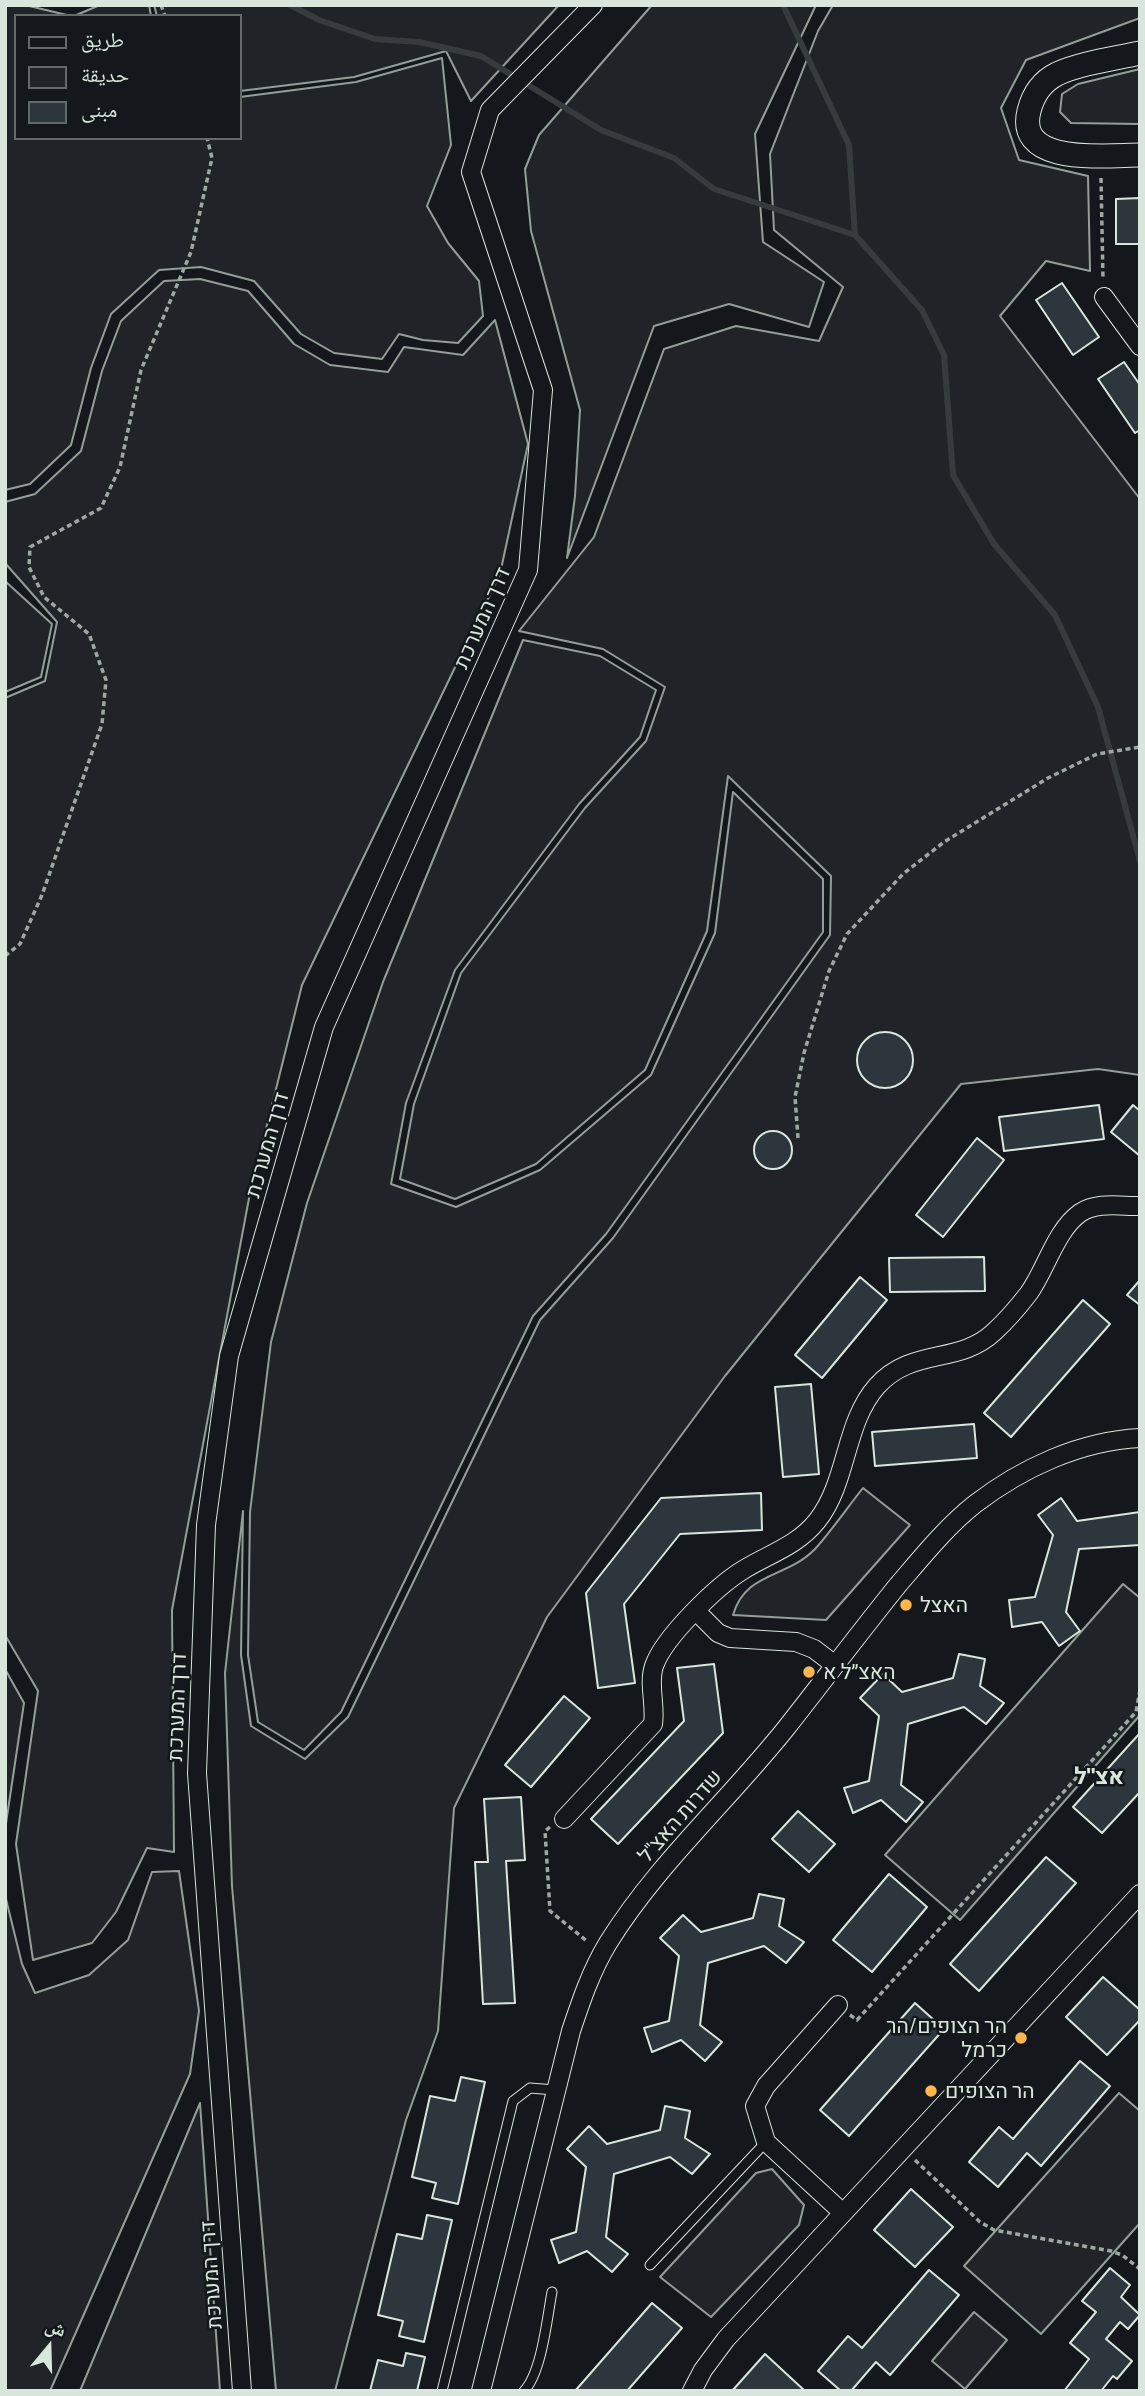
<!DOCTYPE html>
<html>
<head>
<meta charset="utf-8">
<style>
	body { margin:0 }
	#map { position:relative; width:1145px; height:2396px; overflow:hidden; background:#14181c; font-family:Barlow,"Noto Naskh Arabic",sans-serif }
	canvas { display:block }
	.frame { position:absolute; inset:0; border:7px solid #d8e6dc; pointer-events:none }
	.legend { position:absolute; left:14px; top:14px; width:228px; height:126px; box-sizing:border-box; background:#14181c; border:2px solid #626a69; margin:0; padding:9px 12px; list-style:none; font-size:21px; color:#d8e6dc }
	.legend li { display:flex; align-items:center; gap:14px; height:35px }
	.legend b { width:35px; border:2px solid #626a69 }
	.north { position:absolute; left:14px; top:2312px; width:70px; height:70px; -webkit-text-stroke:5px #14181c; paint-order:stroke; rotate:19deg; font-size:19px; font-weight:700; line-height:28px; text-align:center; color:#d8e6dc }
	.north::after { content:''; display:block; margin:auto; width:24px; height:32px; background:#d8e6dc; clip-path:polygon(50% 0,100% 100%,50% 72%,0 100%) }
</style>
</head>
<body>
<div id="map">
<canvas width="1145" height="2396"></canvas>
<div class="frame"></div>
<ul class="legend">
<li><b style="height:9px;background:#14181c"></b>طريق</li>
<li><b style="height:19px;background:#202428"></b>حديقة</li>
<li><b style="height:19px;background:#2c363c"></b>مبنى</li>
</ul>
<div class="north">ش</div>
</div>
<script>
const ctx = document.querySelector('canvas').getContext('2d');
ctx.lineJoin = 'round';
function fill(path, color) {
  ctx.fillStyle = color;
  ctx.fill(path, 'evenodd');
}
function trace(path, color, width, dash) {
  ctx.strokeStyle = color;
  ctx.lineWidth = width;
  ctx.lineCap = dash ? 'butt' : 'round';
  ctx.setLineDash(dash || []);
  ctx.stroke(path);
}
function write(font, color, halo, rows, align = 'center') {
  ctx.font = font + ' Barlow,Heebo,sans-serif';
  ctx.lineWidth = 5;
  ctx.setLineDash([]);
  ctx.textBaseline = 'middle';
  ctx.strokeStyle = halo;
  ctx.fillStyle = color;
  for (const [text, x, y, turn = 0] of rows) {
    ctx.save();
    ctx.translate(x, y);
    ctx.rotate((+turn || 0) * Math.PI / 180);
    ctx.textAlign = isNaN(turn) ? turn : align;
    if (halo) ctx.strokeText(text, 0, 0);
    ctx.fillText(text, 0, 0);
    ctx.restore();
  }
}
const green = new Path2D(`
	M5,5H25L71,16H16V138H240V97L356,82L442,58L451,145L427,206L448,243L479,281L483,316L458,343L423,340L399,334L382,359L334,353L301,334L254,281L201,267L159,270L111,314L91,368L71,445L30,484L5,490Z
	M100,5H149L151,16H74Z
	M154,5H559L471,101L446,51L354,77L240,91V16H157Z
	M652,5H816L755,134L763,242L824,282L809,327L729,304L654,326L567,558L575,496L580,410L531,231L525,169L539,135Z
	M833,5H1140V18L1026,60L1001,108L1019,160L1088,176L1090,271L1046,261L1000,316L1140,499V1075L1098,1069L961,1084L725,1376L547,1617L454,1808L438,2031L406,2120L335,2391H276L232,1886L225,1673L243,1511L241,1655L251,1726L305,1759L348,1717L540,1320L613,1238L830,935L831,876L728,776L707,931L645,1070L536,1164L455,1199L400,1179L414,1104L461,973L585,808L646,741L665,687L603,649L519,631L594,537L664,349L736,326L819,341L843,287L774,230L770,154L818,31Z
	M1140,69V124L1071,123L1060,112L1062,94L1078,84Z
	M200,279L248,291L294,344L330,365L388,372L404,347L463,355L495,320L528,444L500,574L302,985L250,1193L172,1610L174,1852L147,1848L116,1912L92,1943L33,1960L16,1844L38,1691L5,1635V698L45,681L57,622L5,563V502L35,494L81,451L102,371L121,321L164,281Z
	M5,581L52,624L41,677L5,692Z
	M523,640L600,656L656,690L640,737L579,804L455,970L406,1103L391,1184L456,1207L540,1170L651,1075L715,933L733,792L823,879V932L606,1234L533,1316L341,1712L304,1750L258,1722L248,1655L250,1512L271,1342L307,1203L383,982Z
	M863,1488L910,1525L826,1620L733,1615C746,1571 786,1579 815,1549C832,1530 847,1508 863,1488Z
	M1123,1584L1140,1598V1715L960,1920L885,1855Z
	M5,1669L24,1703L5,1830Z
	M179,1871L199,2011L190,2074L50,2391H5V1895L22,1964L35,1993L89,1975L128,1940L152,1872Z
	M1119,2093L1140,2111V2223L1041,2334L964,2266Z
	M200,2103L220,2391H80Z
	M772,2169L804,2205L799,2225L711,2317L660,2277L756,2173Z
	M974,2312L1007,2340L965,2389L932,2361Z`);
const stream = new Path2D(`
	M290,5L319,20L375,39L419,42L481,56L601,130L674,158L714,189L855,235
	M783,5L849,145L855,235L922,310L944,355L953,475L994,544L1055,615L1098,707L1140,861`);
const building = new Path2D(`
	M1140,198V244H1116V199Z
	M1062,283L1099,337L1073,355L1036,300Z
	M1124,362L1140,385V430L1135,433L1098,379Z
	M857 1060a28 28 0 1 1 56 0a28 28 0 1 1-56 0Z
	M1099,1105L1104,1139L1004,1151L999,1117Z
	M1133,1105L1140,1111V1156L1111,1132Z
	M754 1150a19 19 0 1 1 38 0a19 19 0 1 1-38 0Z
	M977,1138L1004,1160L943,1237L916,1215Z
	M984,1257L985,1291L890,1292L889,1258Z
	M860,1277L887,1300L822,1378L795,1355Z
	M1140,1280V1305L1127,1295Z
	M1083,1300L1110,1324L1011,1437L984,1413Z
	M811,1384L819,1474L783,1477L775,1387Z
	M974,1424L977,1458L875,1466L872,1432Z
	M761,1493L762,1530L680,1534L624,1604L635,1683L598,1688L586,1593L661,1498Z
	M1061,1498L1077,1521L1140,1512V1545L1079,1549L1066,1612L1080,1631L1059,1646L1042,1622L1012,1627L1009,1600L1035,1597L1053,1535L1038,1515Z
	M959,1654L985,1659L980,1686L1004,1703L986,1724L964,1707L908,1724L901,1785L923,1802L906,1822L881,1800L853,1813L844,1788L869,1781L879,1716L860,1698L883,1674L902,1692L953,1678Z
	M714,1664L723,1733L618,1844L591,1819L684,1721L677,1668Z
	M564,1696L590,1718L531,1787L505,1765Z
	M1140,1733V1792L1102,1833L1073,1807Z
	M521,1797L525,1860L506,1861L515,2003L483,2004L475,1862H488L484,1799Z
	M798,1811L835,1844L809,1872L772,1839Z
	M1046,1857L1076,1883L979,1991L950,1964Z
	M889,1874L927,1907L872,1972L833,1940Z
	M759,1894L784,1899L779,1926L804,1942L786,1963L764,1946L708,1963L700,2025L722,2042L705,2061L681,2040L652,2052L644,2028L669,2021L679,1956L660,1938L683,1915L701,1932L753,1918Z
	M1103,1977L1140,2010V2020L1107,2055L1066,2017Z
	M915,2003L944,2029L849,2136L820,2110Z
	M1080,2061L1110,2086L1041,2166L1027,2153L998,2187L969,2162L999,2127L1013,2139Z
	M461,2077L485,2082L458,2204L432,2198L436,2183L412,2177L430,2096L455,2101Z
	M665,2106L690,2111L685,2138L710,2154L692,2174L670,2157L614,2174L606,2237L628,2254L612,2272L587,2251L559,2263L551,2240L576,2232L586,2167L567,2149L589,2126L607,2144L660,2130Z
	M911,2189L953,2227L915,2267L874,2230Z
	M427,2215L452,2220L424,2342L399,2336L403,2321L378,2315L397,2234L422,2239Z
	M1110,2268L1130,2285L1121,2297L1140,2315L1128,2329L1120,2322L1106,2339L1132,2361L1117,2379L1113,2376L1101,2391H1064L1089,2359L1070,2343L1096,2312L1082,2301Z
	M929,2270L959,2295L890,2375L876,2362L851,2391H841L818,2371L848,2336L862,2348Z
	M652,2303L682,2328L627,2391H575Z
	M406,2353L425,2357L417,2391H370L378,2360L403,2366Z
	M765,2354L805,2391H732Z`);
const path = new Path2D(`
	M161,5L165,16
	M1101,178L1103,279
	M5,956L20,944L42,895L102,724L106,680L89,634L44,597L29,567L30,547L101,508L120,467L141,370L191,252L212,158L207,138
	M798,1138L795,1097L804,1053L829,971L847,934L903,874L944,842L1048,778L1097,754L1140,747
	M550,1827L545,1831L550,1911L588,1942
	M850,2015L857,2020L1136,1712L1140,1690
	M915,2160L980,2222L994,2230L1111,2251L1122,2255L1140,2269`);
const service = new Path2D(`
	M650,2265L766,2142
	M442,2391L513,2101L530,2088L555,2090
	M524,2391C542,2372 547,2318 552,2292`);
const minor = new Path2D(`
	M1104,297L1140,346
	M697,1612L718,1633L730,1638L796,1642L814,1649L835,1665
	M564,1819L653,1724C656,1705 648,1684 654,1666C664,1637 717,1586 743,1570C769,1554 797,1546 817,1521C848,1482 844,1423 877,1386C912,1347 959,1365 994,1332C1006,1321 1019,1306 1029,1293C1046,1269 1056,1230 1080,1213C1096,1202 1119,1206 1137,1206
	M838,2005L766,2086L755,2106L766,2142L843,2213
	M242,2391L197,1773L206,1525L229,1356L324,1027L528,570L543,390L471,172L490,110L593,5
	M481,2391L571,2031C581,2001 591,1971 608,1943C657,1864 729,1800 787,1727C824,1680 860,1632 898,1585C922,1557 946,1527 975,1504C1022,1468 1080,1441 1140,1438
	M692,2391L703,2370L726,2339L1140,1894`);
const tertiary = new Path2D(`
	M1140,53C1113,59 1081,63 1057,74C1041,82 1033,95 1029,111C1015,167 1109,155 1140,155`);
const markers = [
	[906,1605,7,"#ffb74d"],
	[809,1672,7,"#ffb74d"],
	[1021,2038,7,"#ffb74d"],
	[931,2091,7,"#ffb74d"]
];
const streetNames = [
	["דרך המערכת",482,618,-66],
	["דרך המערכת",267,1145,-74],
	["דרך המערכת",177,1707,-88],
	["שדרות האצ\"ל",680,1816,-49],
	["דרך המערכת",211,2275,-94]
];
const poiNames = [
	["האצל",920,1605],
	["האצ״ל א",823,1672],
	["הר הצופים/הר",1007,2026,"right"],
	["כרמל",1007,2050,"right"],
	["הר הצופים",945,2091]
];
const neighbourhoodNames = [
	["אצ\"ל",1099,1776]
];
fill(green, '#202428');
trace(green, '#939e99', 2);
trace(stream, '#363b3e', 6);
fill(building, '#2c363c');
trace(building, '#d8e6dc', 2);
trace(service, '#d8e6dc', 11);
trace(minor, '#d8e6dc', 20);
trace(tertiary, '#d8e6dc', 25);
trace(path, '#9da8a2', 3.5, [5, 3.5]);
trace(service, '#14181c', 9);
trace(minor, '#14181c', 18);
trace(tertiary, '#14181c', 23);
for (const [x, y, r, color] of markers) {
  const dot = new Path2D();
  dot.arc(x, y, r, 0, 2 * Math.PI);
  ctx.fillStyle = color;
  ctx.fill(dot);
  trace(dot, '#14181c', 2.5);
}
write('21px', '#d8e6dc', '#14181c', streetNames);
write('21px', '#d8e6dc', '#14181c', poiNames, 'left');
write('bold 23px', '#d8e6dc', '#14181c', neighbourhoodNames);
</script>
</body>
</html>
